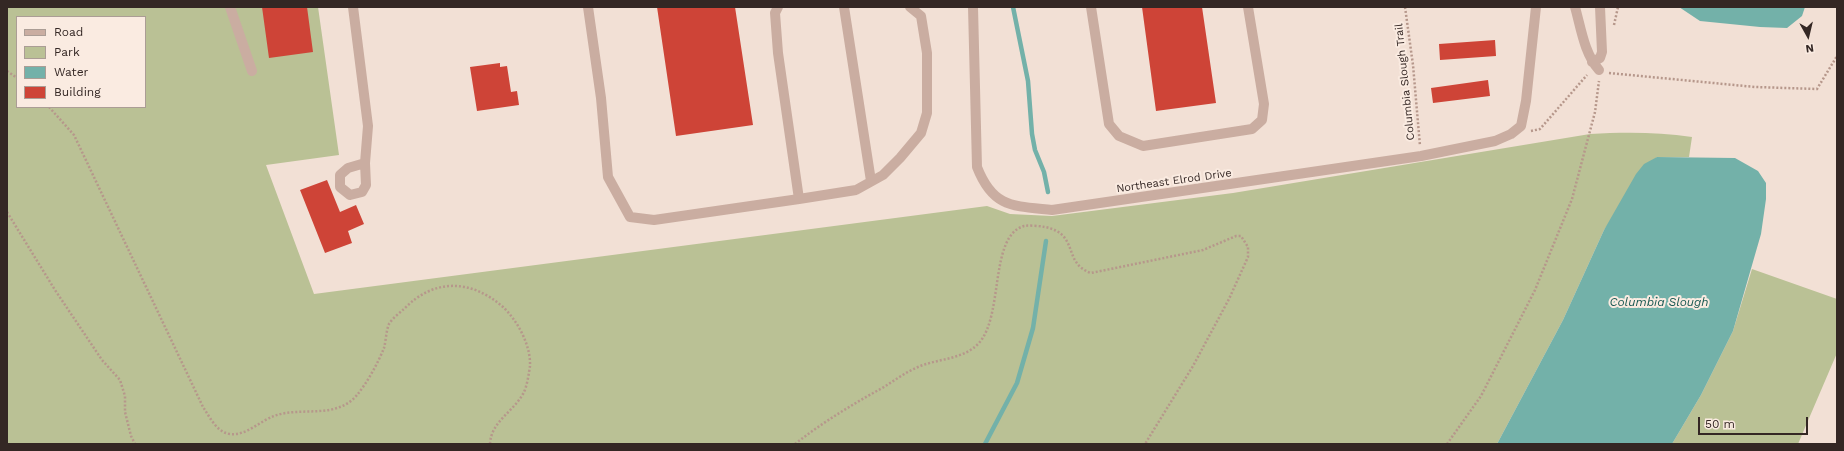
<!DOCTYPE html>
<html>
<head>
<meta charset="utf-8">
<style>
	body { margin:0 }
	#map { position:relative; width:1844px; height:451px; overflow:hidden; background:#f2e0d5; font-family:"Work Sans",sans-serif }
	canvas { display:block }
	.frame { position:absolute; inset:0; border:8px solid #342724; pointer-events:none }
	.legend { position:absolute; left:16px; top:16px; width:130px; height:92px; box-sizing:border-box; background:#faebe1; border:1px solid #ab9d95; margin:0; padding:5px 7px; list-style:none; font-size:12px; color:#342724 }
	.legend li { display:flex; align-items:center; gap:8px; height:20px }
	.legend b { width:20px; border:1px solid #ab9d95 }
	.north { position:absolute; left:1788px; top:16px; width:40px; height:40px; -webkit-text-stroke:3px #faebe1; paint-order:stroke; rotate:172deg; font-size:11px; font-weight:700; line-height:16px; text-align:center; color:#342724 }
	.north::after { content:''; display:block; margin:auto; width:14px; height:18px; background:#342724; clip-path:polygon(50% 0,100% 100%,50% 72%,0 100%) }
	.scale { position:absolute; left:1698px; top:417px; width:110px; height:18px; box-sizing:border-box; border:2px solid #342724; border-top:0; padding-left:5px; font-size:12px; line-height:14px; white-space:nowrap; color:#342724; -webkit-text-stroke:3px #faebe1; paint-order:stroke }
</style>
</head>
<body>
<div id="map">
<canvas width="1844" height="451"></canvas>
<div class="frame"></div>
<ul class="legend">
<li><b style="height:5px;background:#caada1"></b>Road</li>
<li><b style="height:11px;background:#bac195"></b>Park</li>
<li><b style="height:11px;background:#73b1a9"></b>Water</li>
<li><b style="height:11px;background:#ce4437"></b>Building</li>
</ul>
<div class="north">N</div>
<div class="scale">50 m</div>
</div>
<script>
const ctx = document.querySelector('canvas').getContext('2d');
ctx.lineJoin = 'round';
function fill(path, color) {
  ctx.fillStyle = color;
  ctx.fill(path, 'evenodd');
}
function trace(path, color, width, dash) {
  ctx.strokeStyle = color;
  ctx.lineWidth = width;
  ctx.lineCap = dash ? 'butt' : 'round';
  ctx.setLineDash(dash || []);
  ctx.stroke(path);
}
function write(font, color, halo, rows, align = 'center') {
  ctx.font = font + ' "Work Sans",sans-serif';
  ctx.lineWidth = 4;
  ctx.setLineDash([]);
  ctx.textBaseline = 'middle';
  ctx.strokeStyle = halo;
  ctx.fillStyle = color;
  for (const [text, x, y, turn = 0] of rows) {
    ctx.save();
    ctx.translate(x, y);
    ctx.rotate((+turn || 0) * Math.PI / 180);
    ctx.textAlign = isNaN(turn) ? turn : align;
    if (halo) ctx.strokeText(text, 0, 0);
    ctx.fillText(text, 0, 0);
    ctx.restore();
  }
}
const green = new Path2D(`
	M7,7H318L339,155L266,165L314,294L987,206L1010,214L1052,216L1233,193L1590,134C1625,132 1658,132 1692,137L1689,157H1657L1604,230L1563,320L1497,444H7ZM17,17H145V107H17Z
	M1752,269L1837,299V353L1798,444H1672L1701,395L1733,331Z`);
const water = new Path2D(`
	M1679,7H1805L1802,16L1787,28L1760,27L1700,21Z
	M1657,157L1735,158L1758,171L1766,183V199L1761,234L1733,331L1701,395L1672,444H1497L1563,320L1604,230L1636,174L1644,164Z`);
const stream = new Path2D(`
	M1013,7L1028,81L1032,134L1035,150L1044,172L1048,192
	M985,444L1017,383L1033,328L1046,241`);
const building = new Path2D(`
	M262,7H307L313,52L269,58Z
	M657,7H735L753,125L676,136Z
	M1142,7H1202L1216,103L1156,111Z
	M1495,40L1496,56L1440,60L1439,44Z
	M500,63V67L507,66L511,92L517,91L519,105L477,111L470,67Z
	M1488,80L1490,96L1433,103L1431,88Z
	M327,180L340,212L356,205L364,224L348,231L352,243L325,253L300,190Z`);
const path = new Path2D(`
	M1405,7L1413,65L1420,146
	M1614,25L1618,7
	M7,71L17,78
	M1609,73L1755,87L1817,89L1837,56
	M49,107L74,135L203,407C210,417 216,432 230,434C246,436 260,421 274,416C301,406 336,420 357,395C367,383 378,363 384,348C386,341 386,331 389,324C392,319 399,313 404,309C434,278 471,279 503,307C517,320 531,345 530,366C529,373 527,386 524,392C514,412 491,421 490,444
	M1531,131L1540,129L1587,75
	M7,212L55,290L102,360L120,380L125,396V412L131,436L135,444
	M795,444C823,422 853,404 884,387C895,380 906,372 918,367C939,358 963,360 979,343C1004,315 989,236 1024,226C1030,225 1039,226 1045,227C1080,234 1062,263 1091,273L1203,250L1236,236H1241L1248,247V257L1229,299L1193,366L1145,444
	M1447,444L1481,396L1535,290L1572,199L1595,112L1599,81`);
const minor = new Path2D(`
	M230,7L252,71
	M353,7L368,126L365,163L366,185L362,192L350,195L340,187V175L348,168L365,163
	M588,7L601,98L608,177L630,217L654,220L799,199L778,53L775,13L778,7
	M844,7L871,181
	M973,7L977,167C993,208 1013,206 1052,210L1421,156L1495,141L1511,134L1521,126L1526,101L1536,7
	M1091,7L1109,124L1119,136L1143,146L1252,129L1262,120L1264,104L1248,7
	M1575,7C1581,28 1584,53 1599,70
	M1592,62L1600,58L1602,52L1600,7
	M799,199L856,190L883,175L900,158L921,133L927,113V53L921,16L910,7`);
const streetNames = [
	["Columbia Slough Trail",1405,82,-96],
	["Northeast Elrod Drive",1174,181,-8]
];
const waterNames = [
	["Columbia Slough",1659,302]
];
fill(green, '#bac195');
fill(water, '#73b1a9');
trace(stream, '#73b1a9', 4.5);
fill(building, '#ce4437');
trace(path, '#b6978b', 2.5, [2, 2]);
trace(minor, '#caada1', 10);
write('11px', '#342724', '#faebe1', streetNames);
write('italic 12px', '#185852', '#faebe1', waterNames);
</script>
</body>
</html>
